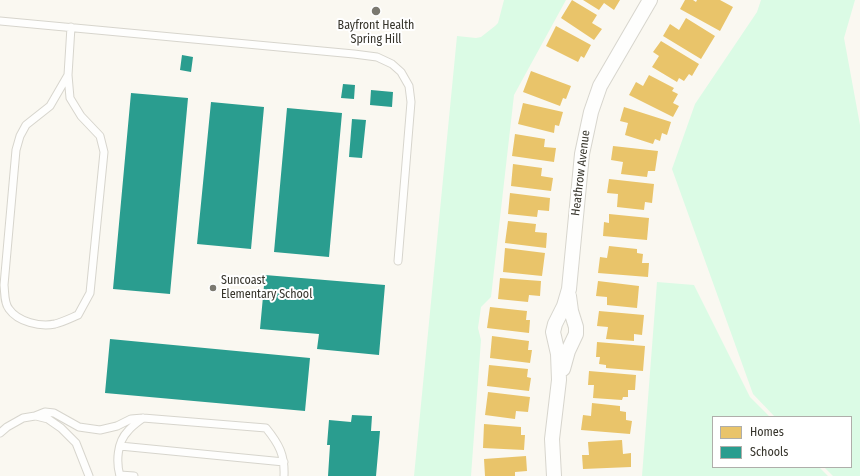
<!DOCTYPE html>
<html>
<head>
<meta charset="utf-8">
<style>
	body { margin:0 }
	#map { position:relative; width:860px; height:476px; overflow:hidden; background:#faf8f1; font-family:"Fira Sans Condensed",sans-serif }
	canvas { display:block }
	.legend { position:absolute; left:712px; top:416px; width:140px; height:52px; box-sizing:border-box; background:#fff; border:1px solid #afaeaa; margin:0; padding:5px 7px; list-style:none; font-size:12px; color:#36342b }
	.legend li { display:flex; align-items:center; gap:8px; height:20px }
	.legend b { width:20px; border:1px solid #afaeaa }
</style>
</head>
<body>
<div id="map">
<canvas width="860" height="476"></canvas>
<ul class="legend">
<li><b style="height:11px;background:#e9c46a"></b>Homes</li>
<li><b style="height:11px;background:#2a9d8f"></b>Schools</li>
</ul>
</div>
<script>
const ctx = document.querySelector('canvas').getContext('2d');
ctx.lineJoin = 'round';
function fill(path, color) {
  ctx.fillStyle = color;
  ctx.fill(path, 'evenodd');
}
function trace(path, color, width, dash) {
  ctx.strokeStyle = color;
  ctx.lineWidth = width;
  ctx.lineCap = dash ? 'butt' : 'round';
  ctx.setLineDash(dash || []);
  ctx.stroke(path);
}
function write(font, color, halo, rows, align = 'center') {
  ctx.font = font + ' "Fira Sans Condensed",sans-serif';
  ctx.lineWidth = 4;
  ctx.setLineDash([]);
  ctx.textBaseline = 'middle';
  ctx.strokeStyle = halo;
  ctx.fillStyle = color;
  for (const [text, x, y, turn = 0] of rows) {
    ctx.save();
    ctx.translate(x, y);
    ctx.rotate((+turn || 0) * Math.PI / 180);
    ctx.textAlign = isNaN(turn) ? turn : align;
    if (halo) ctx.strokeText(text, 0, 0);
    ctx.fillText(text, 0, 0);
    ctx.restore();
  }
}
const green = new Path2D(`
	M504,0H566L514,95L491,297L481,307L478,328L481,340L471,476H414L457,36L476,38L481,37L495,26L498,23Z
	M761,0H855L844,38L860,125V476H833L824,467H851V417H775L753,394L672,169L695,104L757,12Z
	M657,282L694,285L750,397L770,417H713V467H819L828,476H642Z`);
const homes = new Path2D(`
	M572,0L597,15L592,23L602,29L594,40L561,18Z
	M583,0H620L614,10L604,3L599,10Z
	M685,0H693L696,2L697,0H720L733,7L720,31L680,9Z
	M686,18L715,36L701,59L663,36L670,24L679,30Z
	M556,26L591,45L584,58L581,56L578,62L546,46Z
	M661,41L699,64L692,76L689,74L684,81L679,78L677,82L652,67L659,56L653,52Z
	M531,71L571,86L566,99L563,98L560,106L523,92Z
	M649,75L674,88L672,91L678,94L673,103L679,106L673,117L629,95L636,82L643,86Z
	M523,103L563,112L559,126L555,125L554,133L518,124Z
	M624,107L671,122L667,135L662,133L660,141L655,139L653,144L625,135L628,123L620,121Z
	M515,134L545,139L544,147L556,148L554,162L512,156Z
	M613,146L658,151L655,171H648L647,177L621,174L623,162L611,160Z
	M513,164L542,168L541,176L553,178L551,191L511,186Z
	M609,179L654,184L652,203L645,202L644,210L617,207L618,194L607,193Z
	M510,193L550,198L549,211L538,210L537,217L508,214Z
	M609,214L649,218L647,240L603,236L604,222L609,223Z
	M508,221L536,224L535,232L547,233L546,248L505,243Z
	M609,246L637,249V253L643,254L642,263H649L648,277L598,273L600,257L607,258Z
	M505,248L545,253L542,276L503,272Z
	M500,278L541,281L540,296L529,295L528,302L498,299Z
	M598,281L639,286L637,308L607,305V297L596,296Z
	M490,307L527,311L526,320H530L529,333L487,328Z
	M599,311L644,315L642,335L634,334V341L606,339L608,327L597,326Z
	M492,336L529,341L528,350H532L530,363L490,358Z
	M597,342L645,346L643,371L606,368V365L599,364L600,357H596Z
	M489,365L528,369L527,377L531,378L529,391L487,386Z
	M589,371L636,375L635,390H628V397H623L622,400L593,398L594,385H588Z
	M488,392L530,397L528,412L516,411L515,419L485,415Z
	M592,403L620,406V411L626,412V420L632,421L630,434L581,430L583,415L591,416Z
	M484,424L521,427V435H525L524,450L483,448Z
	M622,440L623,454L631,453V467L583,469L582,455H589L588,442Z
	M526,456L527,471L515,472V476H485L484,459Z`);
const schools = new Path2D(`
	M182,55L193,57L191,72L180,70Z
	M343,84L355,85L354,99L341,98Z
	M371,90L393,92L392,107L370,105Z
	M131,93L188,98L170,294L113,289Z
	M211,102L264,107L251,249L197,244Z
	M287,108L342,113L329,257L274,252Z
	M352,119L366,120L362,158L349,157Z
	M265,275L385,285L379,355L317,349L319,334L260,329Z
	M110,339L310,358L305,411L105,393Z
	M352,415L372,416L371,431H380L376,476H328L330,445H327L329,420L351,422Z`);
const service = new Path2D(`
	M0,21L354,54L377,57L392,64L401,72L409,86L411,102L398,261
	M68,75L70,98L81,116L100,136L104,152L90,293L78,315C71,318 63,322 55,324C40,327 18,322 9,309C4,303 5,293 4,285L16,150L20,136L26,125L50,106Z
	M68,75L71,27
	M36,416L48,419L61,428L76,443L89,476
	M0,433L7,427L23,418L35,416L45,412L54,413L79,427L100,430L117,426L131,419L143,418L266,428C279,444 285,455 284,476
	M120,446L284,462
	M120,475L134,476
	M120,476C116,462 117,442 128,431C132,426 138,422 143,418`);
const minor = new Path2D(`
	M563,369L568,351L576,334V327L571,311L569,296
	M554,476L552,439L559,380L558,354L553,332L555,324L564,306L569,289L582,154L591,112L600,86L650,0`);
const markers = [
	[376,11,5,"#7b7970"],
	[213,288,4,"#7b7970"]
];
const poiNames = [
	["Bayfront Health",376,26],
	["Spring Hill",376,40],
	["Suncoast",221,281,"left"],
	["Elementary School",221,295,"left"]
];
const streetNames = [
	["Heathrow Avenue",581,173,-83]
];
fill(green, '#dbfbe5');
fill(homes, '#e9c46a');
fill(schools, '#2a9d8f');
trace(service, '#d7d5cd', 9);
trace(minor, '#d7d5cd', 16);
trace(service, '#fefefd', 7);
trace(minor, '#fefefd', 14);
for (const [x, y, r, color] of markers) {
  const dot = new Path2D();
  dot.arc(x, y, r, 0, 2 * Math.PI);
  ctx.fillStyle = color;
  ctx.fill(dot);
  trace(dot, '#fff', 1.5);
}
write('12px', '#36342b', '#fff', poiNames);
write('12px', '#36342b', '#fff', streetNames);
</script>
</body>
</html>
